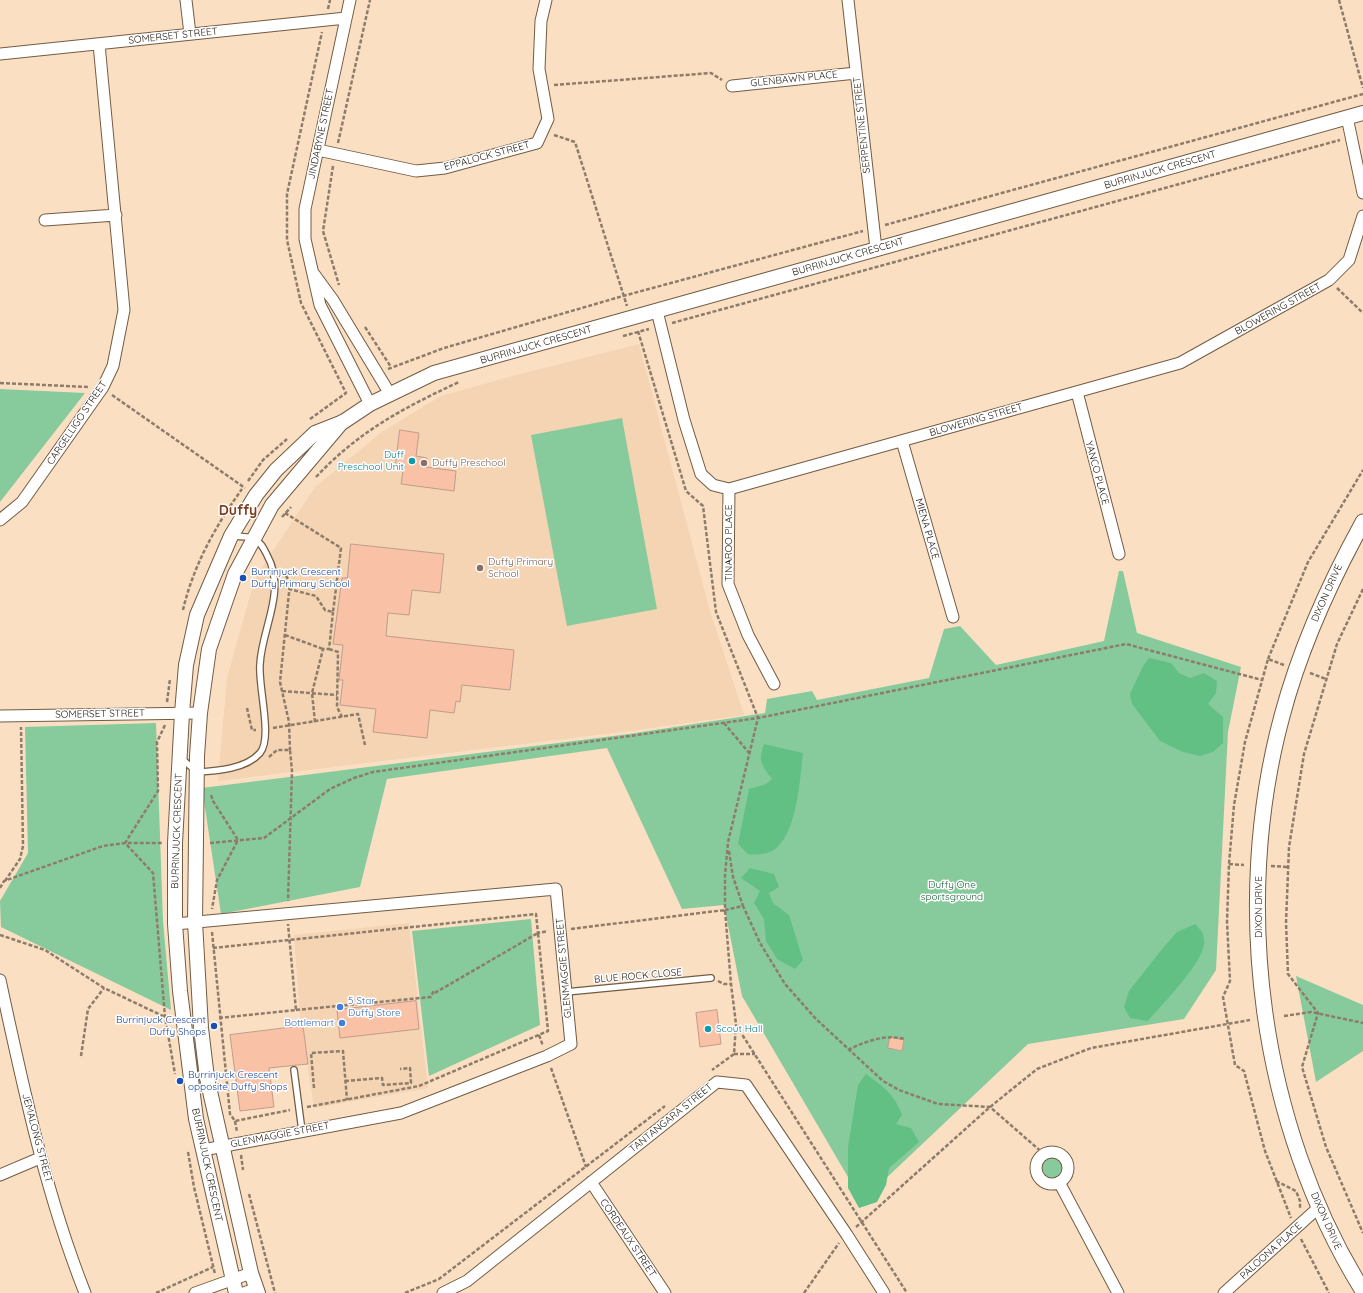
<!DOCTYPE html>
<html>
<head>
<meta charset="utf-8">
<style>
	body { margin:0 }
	canvas { display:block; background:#fadfc3 }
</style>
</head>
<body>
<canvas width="1363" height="1293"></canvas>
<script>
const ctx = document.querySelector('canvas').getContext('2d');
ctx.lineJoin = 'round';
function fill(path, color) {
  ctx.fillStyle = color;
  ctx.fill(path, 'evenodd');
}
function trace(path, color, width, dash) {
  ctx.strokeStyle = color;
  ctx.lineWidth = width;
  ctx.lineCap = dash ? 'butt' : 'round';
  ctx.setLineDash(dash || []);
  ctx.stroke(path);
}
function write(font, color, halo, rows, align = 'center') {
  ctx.font = font + ' Quicksand,sans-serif';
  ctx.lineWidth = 3;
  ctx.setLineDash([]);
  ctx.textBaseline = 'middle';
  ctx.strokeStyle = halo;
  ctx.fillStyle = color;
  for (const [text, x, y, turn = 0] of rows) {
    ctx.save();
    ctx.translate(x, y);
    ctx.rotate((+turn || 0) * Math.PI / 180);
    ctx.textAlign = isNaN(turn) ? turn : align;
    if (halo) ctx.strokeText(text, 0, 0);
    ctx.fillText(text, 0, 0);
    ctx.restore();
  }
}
const built = new Path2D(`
	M639,344L710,611L744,715L630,731L218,781L227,678L255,578L315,487L383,431L441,396L509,377Z
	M409,923L428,1088L314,1108L300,1015L294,935Z`);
const green = new Path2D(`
	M0,389L85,393L0,502Z
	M622,418L657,609L567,626L531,435Z
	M1119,571H1123L1137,633L1241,667L1228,732L1216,970L1184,1019L1028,1044L862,1201L742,996L724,905L682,909L607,748L387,779L360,887L221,914L202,788L629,734L765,713L767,699L812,691L817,700L929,678L944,629L960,626L996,665L1104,641Z
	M156,723L163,921L171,1010L1,927L0,901L28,853L25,727Z
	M531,919L540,1025L429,1076L412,931Z
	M1296,976L1363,1005V1051L1316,1082Z
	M1038 1168a14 14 0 1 1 28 0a14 14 0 1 1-28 0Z`);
const forest = new Path2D(`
	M1149,658L1171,663L1179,673L1190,678L1204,673L1217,681L1216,693L1208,704L1223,717V743L1213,752L1200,756L1183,752L1160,741L1132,704L1130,694L1143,666Z
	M764,744L803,753C800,779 797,837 772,851C764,855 756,855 748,854L738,844L749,789L766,784L772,779C761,764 758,762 764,744Z
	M750,868L774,874L779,887L769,893L773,903L789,915L803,960L795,969L777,959L766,941L764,919L754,903L760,891L741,878Z
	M1195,924C1200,929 1204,933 1204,940C1207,960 1162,1004 1148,1021L1130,1018L1124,1007L1129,991L1163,948L1177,932Z
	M866,1074C883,1086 895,1095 902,1115L896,1124L911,1128L919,1142L889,1168L886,1185L877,1202L859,1208L848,1188V1147L858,1085Z`);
const building = new Path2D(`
	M400,430L419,433L416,456L427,458L426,467L456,471L454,491L401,484L404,465L396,464Z
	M351,544L444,554L440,593L412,590L409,615L388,613L386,636L514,650L510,690L462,685L460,702L456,701L454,713L430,710L427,738L373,732L376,709L340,705L343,680H339L343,645L333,644L342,578H347Z
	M416,1001L419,1029L340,1038L337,1010Z
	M717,1010L721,1044L700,1047L696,1013Z
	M303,1026L308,1064L269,1068L274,1107L240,1111L230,1035Z
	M890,1037L904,1040L902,1051L888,1048Z`);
const path = new Path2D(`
	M1339,0L1363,88
	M328,9L330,0
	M554,85L711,73L722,80
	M554,135L575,142L627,306
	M338,143L370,0
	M333,166L323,231L339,285
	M885,225L1363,94
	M1337,288L1363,313
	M672,323L1340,140
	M365,327L391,367
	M638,331L686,491L703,506L716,612L758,718L728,842L725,875V910L743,906L760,943L785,984L816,1019L883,1081L899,1090L938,1104L990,1107L1044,1154
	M623,336L649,329
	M388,369L444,348L623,296L863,231
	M0,383L89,387
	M112,395L245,488
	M310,419L346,393L301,303L287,240V194L322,32
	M316,477C358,432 403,408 459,382
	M248,481L263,460L287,439
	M285,513L341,548L333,612L325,610L316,596L289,589
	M282,517L291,507
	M283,570L290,583L280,682L289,722L290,750
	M1363,589L1337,644L1304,754L1289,847L1286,923L1288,974L1318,1013L1302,1067L1326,1147L1363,1233
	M183,610C193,566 216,525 242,489
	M285,635L323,649
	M329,649L338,652L337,707L342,717
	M1268,659L1308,562L1363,470
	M1284,665L1268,659L1245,742L1234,805L1229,864L1227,922L1230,981L1223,997L1235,1065L1244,1071L1265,1151L1291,1218
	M1310,673L1326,679
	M282,691L337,695
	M167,702L170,679
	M247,708L252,730H256
	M315,722L312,693L323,649H329L333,612
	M724,723L750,754
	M165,725L157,742L158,791L125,843L153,873L165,1017L175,1074
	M273,728L358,714L365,745
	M269,757L277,750H290L292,771L288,901
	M211,795L213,801L238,840L217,880L212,909
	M210,843L264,838L330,789L354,778L373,772L758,718L1126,644L1262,680
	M729,851L733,877L743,906
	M1229,864L1244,865
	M1271,866L1288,867
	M5,881L20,859L23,846L21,727
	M0,888L4,881L103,846L125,843H162
	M571,929L725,910L731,984L736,1024L734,1054L712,1070
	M212,932L230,1114L235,1121L290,1110
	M0,935L45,950L104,988L165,1017
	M213,948L536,914L538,933L548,931
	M718,981L724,984H731
	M296,1010L431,997L434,990
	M1284,1016L1311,1012L1363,1023
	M219,1018L296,1010L288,924
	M736,1025L907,1293
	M539,1035L543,1046
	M848,1050C866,1041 885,1034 905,1039
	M734,1054H755
	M81,1056L88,1009L104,988
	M551,1068L586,1167
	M345,1081L382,1078L383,1085L411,1083L410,1068L400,1069
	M314,1088L311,1053L343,1051L347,1100
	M307,1107L419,1086L548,1031L538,933L433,994
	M235,1121L237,1132
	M188,1152L194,1187L215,1274
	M241,1155L243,1170
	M1276,1181L1296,1191L1300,1201V1209
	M249,1194L275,1293
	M856,1227L990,1107L1037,1069L1091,1048L1250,1020
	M1301,1239L1329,1293
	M156,1293L213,1267
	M405,1293L439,1279L665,1106
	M804,1293L839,1243`);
const service = new Path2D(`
	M182,759L197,772C217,771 246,769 260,753C273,738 258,687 260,664C262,627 287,591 267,555C264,549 261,542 254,539C249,536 239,537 233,536
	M566,992L711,978
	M294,1070L302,1131`);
const minor = new Path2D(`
	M186,0L190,34
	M350,0L305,209V239L320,305L370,404
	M848,0L876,249
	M0,54L346,18
	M732,86L856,73
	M1347,117L1363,193
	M318,150L416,171L445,168L537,143L548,119L539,69L541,21L546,0
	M45,220L116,215
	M314,274L333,300L390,394
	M657,311L684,420L701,474L713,485L729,489L1180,363L1329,280L1349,260L1363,216
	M1077,392L1119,554
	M902,441L953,617
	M729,489L728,584L748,635L774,684
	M0,520L22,502L103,387L113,366L124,310L99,44
	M0,716L200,713
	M175,924L556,889L571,1044L547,1056L401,1113L203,1150
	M0,980C23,1086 45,1192 85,1293
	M1036 1168a16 16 0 1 1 32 0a16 16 0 1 1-32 0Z
	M0,1175L40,1158
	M591,1182L665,1293
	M1059,1182L1118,1293
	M195,1293L251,1273
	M244,1293L257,1288
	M443,1293L467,1281L717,1082L746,1085L847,1235L884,1293
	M1224,1293L1318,1208`);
const tertiary = new Path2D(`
	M236,1293L196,1119L180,991L175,924V843L182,713L186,665L197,615L231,536L256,495L276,470L315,433L343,422L370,404L434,373L1363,113
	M258,1293L251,1273L207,1078L201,1028L195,922L197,756L200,713L209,649L235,574L272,505L342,422`);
const secondary = new Path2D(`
	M1363,522C1329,584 1300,648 1282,716C1231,905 1260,1125 1363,1291`);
const markers = [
	[412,461,4,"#0f9aa8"],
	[424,463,4,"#8d6e63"],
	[480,568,4,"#8d6e63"],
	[243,578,4,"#1a4fb4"],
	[340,1007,4,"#3f7fe0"],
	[342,1023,4,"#3f7fe0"],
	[214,1026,4,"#1a4fb4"],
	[708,1029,4,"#0f9aa8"],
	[180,1081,4,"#1a4fb4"]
];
const streetNames = [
	["SOMERSET STREET",173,36,-6],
	["GLENBAWN PLACE",794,79,-6],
	["SERPENTINE STREET",862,125,-96],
	["JINDABYNE STREET",321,134,-78],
	["EPPALOCK STREET",487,156,-15],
	["BURRINJUCK CRESCENT",1160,170,-16],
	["BURRINJUCK CRESCENT",848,257,-16],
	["BLOWERING STREET",1278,309,-29],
	["BURRINJUCK CRESCENT",536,345,-16],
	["BLOWERING STREET",976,420,-16],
	["CARGELLIGO STREET",77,423,-56],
	["YANCO PLACE",1097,473,75],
	["MIENA PLACE",927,529,74],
	["TINAROO PLACE",729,543,-90],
	["DIXON DRIVE",1327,593,-66],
	["SOMERSET STREET",100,714,-1],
	["BURRINJUCK CRESCENT",177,831,-88],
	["DIXON DRIVE",1259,907,-90],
	["GLENMAGGIE STREET",564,968,-95],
	["BLUE ROCK CLOSE",638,976,-5],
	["TANTANGARA STREET",671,1118,-39],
	["GLENMAGGIE STREET",280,1135,-11],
	["JEMALONG STREET",37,1138,75],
	["BURRINJUCK CRESCENT",207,1165,78],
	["DIXON DRIVE",1326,1221,66],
	["CORDEAUX STREET",628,1238,56],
	["PALOONA PLACE",1271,1251,-42]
];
const cultureNames = [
	["Duff",404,455],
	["Preschool Unit",404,467],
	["Scout Hall",716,1029,"left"]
];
const educationNames = [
	["Duffy Preschool",432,463],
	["Duffy Primary",488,562],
	["School",488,574]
];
const transitNames = [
	["Burrinjuck Crescent",251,572],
	["Duffy Primary School",251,584],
	["Burrinjuck Crescent",206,1020,"right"],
	["Duffy Shops",206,1032,"right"],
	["Burrinjuck Crescent",188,1075],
	["opposite Duffy Shops",188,1087]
];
const parkNames = [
	["Duffy One",952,885],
	["sportsground",952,897]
];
const shopNames = [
	["5 Star",348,1001],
	["Duffy Store",348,1013],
	["Bottlemart",334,1023,"right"]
];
const districtNames = [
	["Duffy",238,511]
];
fill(built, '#f4d4b2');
fill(green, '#87cb9d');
fill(forest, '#62c085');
fill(building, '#f9c1a5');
trace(building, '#c09d8c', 1);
trace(service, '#725c43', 8);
trace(minor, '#725c43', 13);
trace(tertiary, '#725c43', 16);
trace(secondary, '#725c43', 17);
trace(path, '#8e7c6a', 2.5, [4, 2]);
trace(service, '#fff', 5.5);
trace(minor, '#fff', 11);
trace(tertiary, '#fff', 14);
trace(secondary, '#fff', 15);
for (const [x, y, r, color] of markers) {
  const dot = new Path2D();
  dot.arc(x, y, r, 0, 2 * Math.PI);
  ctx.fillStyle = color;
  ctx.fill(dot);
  trace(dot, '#fff', 1.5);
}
write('10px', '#2a2016', '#fff', streetNames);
write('10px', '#0d838f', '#fff', cultureNames, 'right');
write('10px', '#785e54', '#fff', educationNames, 'left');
write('10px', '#164399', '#fff', transitNames, 'left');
write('10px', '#1b5f39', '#fff', parkNames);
write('10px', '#366cbe', '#fff', shopNames, 'left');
write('bold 14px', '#7e3d1d', '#fff', districtNames);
</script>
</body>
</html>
